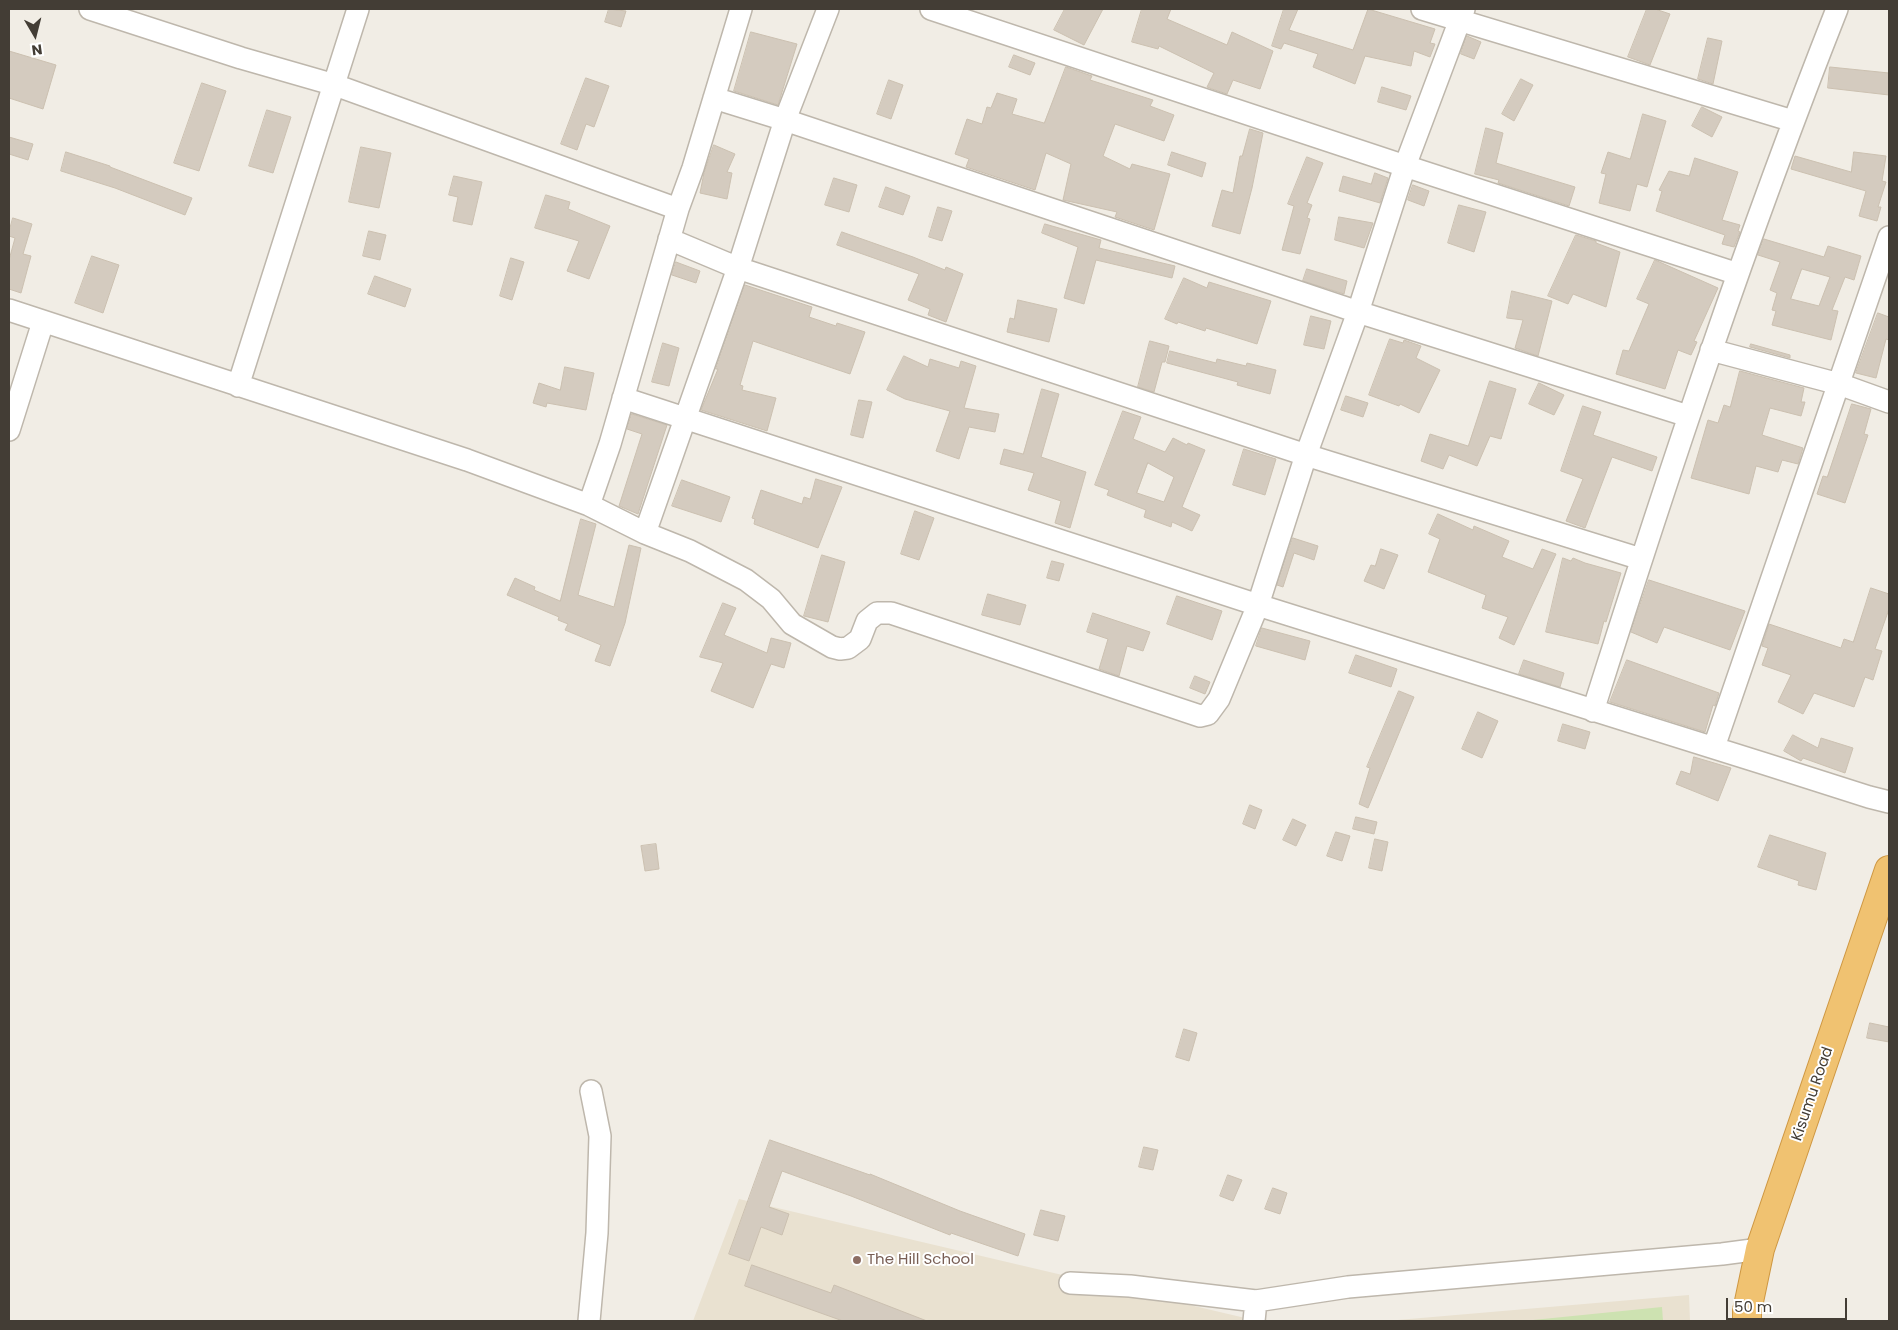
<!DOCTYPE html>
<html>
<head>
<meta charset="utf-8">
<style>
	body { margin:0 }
	#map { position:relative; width:1898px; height:1330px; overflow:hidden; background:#f1ede5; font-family:Poppins,sans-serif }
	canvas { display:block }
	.frame { position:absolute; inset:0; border:10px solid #433d35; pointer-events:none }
	.north { position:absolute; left:10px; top:10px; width:50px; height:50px; -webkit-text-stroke:4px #fff; paint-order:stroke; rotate:172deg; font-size:14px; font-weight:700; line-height:20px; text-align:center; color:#433d35 }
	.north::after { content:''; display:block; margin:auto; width:18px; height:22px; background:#433d35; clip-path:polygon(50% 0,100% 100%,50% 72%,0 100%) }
	.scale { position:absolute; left:1726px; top:1298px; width:121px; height:22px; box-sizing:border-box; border:2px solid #433d35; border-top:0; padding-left:6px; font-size:15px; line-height:18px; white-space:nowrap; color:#433d35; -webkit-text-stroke:4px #fff; paint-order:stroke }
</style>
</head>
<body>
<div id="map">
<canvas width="1898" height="1330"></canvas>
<div class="frame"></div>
<div class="north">N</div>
<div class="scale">50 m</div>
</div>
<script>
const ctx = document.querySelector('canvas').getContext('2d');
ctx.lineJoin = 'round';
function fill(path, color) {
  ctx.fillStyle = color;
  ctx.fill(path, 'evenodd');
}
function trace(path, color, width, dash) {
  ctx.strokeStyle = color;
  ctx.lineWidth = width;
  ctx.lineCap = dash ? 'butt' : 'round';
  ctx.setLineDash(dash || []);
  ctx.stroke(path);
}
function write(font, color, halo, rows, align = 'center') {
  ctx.font = font + ' Poppins,sans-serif';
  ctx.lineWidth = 4;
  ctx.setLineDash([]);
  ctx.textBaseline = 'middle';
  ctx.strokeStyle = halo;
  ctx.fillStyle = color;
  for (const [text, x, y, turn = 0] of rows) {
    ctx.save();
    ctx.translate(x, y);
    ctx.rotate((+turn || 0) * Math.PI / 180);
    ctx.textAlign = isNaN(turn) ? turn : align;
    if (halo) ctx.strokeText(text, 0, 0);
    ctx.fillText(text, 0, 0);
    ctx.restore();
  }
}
const education = new Path2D(`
	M739,1199L1258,1321H693Z
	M1689,1295L1690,1321H1386Z`);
const green = new Path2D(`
	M1662,1307L1663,1321H1523Z`);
const building = new Path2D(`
	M609,9L626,11L621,27L605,22Z
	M1065,9H1103L1084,45L1054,30Z
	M1142,9H1171L1167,19L1227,45L1232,32L1273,51L1260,89L1233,80L1227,94L1212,89L1207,87L1214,73L1159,46L1158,49L1132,42Z
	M1284,9H1298L1289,30L1353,50L1368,9L1435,29L1430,43L1435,44L1430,57L1414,51L1411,66L1365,56L1355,84L1313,67L1318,54L1284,43L1281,49L1272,46Z
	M1647,9H1655L1670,14L1650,65L1628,57Z
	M751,32L797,44L778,105L734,91Z
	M1467,36L1481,42L1474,59L1461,54Z
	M1708,38L1722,41L1713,84L1698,79Z
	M9,51L56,65L43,109L9,98Z
	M1014,55L1035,63L1030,75L1009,67Z
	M1066,67L1092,76L1090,80L1153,100L1150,106L1174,115L1164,141L1115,124L1103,156L1130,169L1132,164L1170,174L1154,230L1115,217L1117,212L1063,200L1071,164L1046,153L1035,190L966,167L969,159L955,154L967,119L982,124L987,107L991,108L997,93L1017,99L1012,114L1044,123Z
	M1830,67L1889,73V95L1828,88Z
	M586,78L609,86L594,127L586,124L577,150L561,144Z
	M1521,79L1533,85L1514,121L1502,114Z
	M889,80L903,85L891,119L877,114Z
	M202,83L226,91L199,171L174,163Z
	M1382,87L1411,96L1406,110L1378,102Z
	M1702,107L1722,117L1712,137L1692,126Z
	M267,110L291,117L273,173L249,166Z
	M1643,114L1666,121L1647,187L1637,184L1630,211L1599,203L1606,174L1601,173L1608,152L1630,159Z
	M1486,128L1503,133L1496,163L1575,187L1569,206L1498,183L1499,180L1475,174Z
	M1250,129L1263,133L1252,188L1240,234L1212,226L1222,190L1233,193L1240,156H1242Z
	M9,137L33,144L28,160L9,154Z
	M714,145L735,154L727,172L732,173L727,199L700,193L704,173Z
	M361,147L391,153L379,208L349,202Z
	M66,152L110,166V167L192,198L185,215L115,188L61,171Z
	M1172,152L1206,163L1202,177L1168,165Z
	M1854,152L1886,156L1882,181L1886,182L1878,207H1881L1877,221L1859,216L1866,191L1791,169L1795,156L1851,172Z
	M1307,157L1323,163L1307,203L1312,205L1307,218L1310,219L1300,254L1282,250L1294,206L1288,204Z
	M1695,158L1738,172L1722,220L1740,225L1738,231L1740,232L1734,247L1722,244L1725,235L1656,211L1662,191L1659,190L1669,171L1689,176Z
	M1375,173L1388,178L1380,203L1339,191L1343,176L1371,184Z
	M454,176L482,182L472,225L453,221L458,197L449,195Z
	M834,178L857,185L849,212L825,205Z
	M1413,185L1429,191L1424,206L1408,200Z
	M886,187L910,196L903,215L879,207Z
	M546,195L570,202L568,209L610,226L589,279L567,271L579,241L535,228Z
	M1459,205L1486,212L1474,252L1448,243Z
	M938,207L952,211L942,241L929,237Z
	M1339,217L1373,223L1364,248L1335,240Z
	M13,218L32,224L23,254L31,256L21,293L9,289V260L15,238L9,236V232Z
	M1045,224L1101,240L1099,248L1175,266L1172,278L1096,260L1084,304L1064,298L1078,247L1042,233Z
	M369,231L386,235L380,260L363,256Z
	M842,232L913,257L945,270L946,267L963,274L946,322L928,315L930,309L908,300L919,274L837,245Z
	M1576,235L1596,241V243L1620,252L1606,307L1573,294L1568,304L1548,296Z
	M1764,239L1824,257L1828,246L1861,256L1854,280L1845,277L1832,310L1838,311L1831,340L1772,325L1776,311L1772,310L1777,293L1770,290L1780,262L1758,255ZM1802,269L1830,277L1819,306L1791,299Z
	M92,256L119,265L103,313L75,303Z
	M511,258L524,262L512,300L500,296Z
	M1655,260L1718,288L1694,341L1697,342L1691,355L1678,350L1665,389L1616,374L1623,350L1629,351L1649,304L1637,299Z
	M676,262L700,271L696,283L672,275Z
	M1307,269L1347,281L1344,294L1303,281Z
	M375,276L411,289L405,307L368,294Z
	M1184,278L1207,288L1209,282L1271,301L1257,344L1206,328L1205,331L1178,322L1177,324L1165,319Z
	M745,285L812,307L809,317L836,326L837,323L865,332L850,374L753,341L740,385L743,386L742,390L776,398L767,431L701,410L718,369H716Z
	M1512,291L1552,301L1538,356L1515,348L1523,320L1507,318Z
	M1018,300L1057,309L1049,342L1007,332L1010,318L1014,319Z
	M1878,313L1889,317V340L1886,339L1876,378L1856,373Z
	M1311,316L1331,321L1324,349L1304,345Z
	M1390,339L1403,343L1404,340L1421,346L1416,358L1440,370L1419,413L1400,404L1399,406L1369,395Z
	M1150,341L1169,346L1165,362H1162L1154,392L1138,387Z
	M663,343L679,348L669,386L652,382Z
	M1751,344L1790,355V358L1750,347Z
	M1170,351L1216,363L1217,359L1246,366L1247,363L1276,370L1270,394L1237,385L1238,382L1167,363Z
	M904,356L928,367L930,359L959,368L961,361L976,366L964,408L999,414L995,432L969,427L959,459L936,451L950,411L905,399L887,390Z
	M565,367L594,373L586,410L547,403L546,407L533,403L539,383L560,390Z
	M1740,371L1804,388L1801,402H1805L1801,416L1770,408L1762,435L1803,448L1798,464L1782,460L1778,472L1756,466L1749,494L1691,478L1708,420L1718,423L1724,405L1730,407Z
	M1490,381L1516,389L1501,439L1490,436L1477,466L1449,455L1443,469L1421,461L1430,434L1468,446Z
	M1539,383L1564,395L1554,415L1529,404Z
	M1042,389L1059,394L1041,457L1086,472L1070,528L1055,523L1061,501L1028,490L1034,473L1000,464L1004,449L1023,454Z
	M1346,396L1368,403L1363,417L1341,410Z
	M859,400L872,402L863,438L851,435Z
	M1852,404L1871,409L1864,434L1868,435L1845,503L1817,494L1823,476L1827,477Z
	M1583,406L1601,412L1593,435L1657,457L1652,471L1612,457L1585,528L1566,521L1583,479L1561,471Z
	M1123,411L1141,417L1133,439L1165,452L1173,438L1187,445L1188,443L1205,450L1182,507L1200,515L1192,531L1172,522L1171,527L1144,517L1146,510L1107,495L1109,490L1095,485ZM1148,463L1174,477L1164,502L1137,493Z
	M632,414L667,425L638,514L619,506L642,434L627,429Z
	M1244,449L1276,459L1265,495L1233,485Z
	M816,479L842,487L818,548L754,524L755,519L752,518L761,490L802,504L804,497L810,499Z
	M682,480L730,497L721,522L672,506Z
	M915,511L934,518L919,560L901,554Z
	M1438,514L1473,530L1474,526L1509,541L1502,557L1533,569L1542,549L1556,554L1514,645L1499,638L1508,617L1482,608L1486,595L1428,572L1440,539L1429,534Z
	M581,519L596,524L578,595L614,607L629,545L641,548L625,623L610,666L595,661L601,645L565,630L568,624L558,620L559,617L507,595L515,578L535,587L534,590L560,601Z
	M1293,538L1318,546L1314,560L1294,553L1283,587L1277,585Z
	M1381,549L1398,555L1384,589L1364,581L1371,565L1375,566Z
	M822,555L845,562L828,622L804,616Z
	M1563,558L1571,561L1573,558L1585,563L1621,573L1606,622L1604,621L1598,644L1546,632Z
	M1052,561L1064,564L1059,581L1047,578Z
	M1649,580L1745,611L1730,650L1664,627L1657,643L1631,632Z
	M1871,588L1889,594V609L1875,649L1882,651L1873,680L1865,677L1854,707L1814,693L1803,714L1778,702L1791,675L1762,665L1768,648L1762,646L1769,624L1841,648L1844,639L1853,642Z
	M988,594L1026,605L1020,625L982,615Z
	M1177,596L1222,611L1212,640L1167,624Z
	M723,603L736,608L724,635L767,653L771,638L791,643L784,668L771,664L753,708L711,691L723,663L700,657Z
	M1093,613L1150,632L1143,651L1127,646L1119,676L1099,669L1108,639L1087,632Z
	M1262,628L1310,641L1305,660L1256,646Z
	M1356,655L1397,669L1391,687L1349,673Z
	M1524,660L1564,673L1560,687L1519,674Z
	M1627,660L1719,693L1715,706L1713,705L1705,732L1610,702Z
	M1195,676L1210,682L1205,694L1190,688Z
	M1399,691L1414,697L1368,808L1359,804L1370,768L1367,767Z
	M1478,712L1498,721L1482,758L1462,749Z
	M1563,724L1590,732L1585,749L1558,741Z
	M1793,735L1818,748L1821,738L1853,748L1845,773L1803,758L1801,761L1784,751Z
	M1694,757L1731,768L1718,801L1676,784L1681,771L1690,774Z
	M1250,805L1262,810L1255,829L1243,824Z
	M1356,817L1377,822L1374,834L1353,829Z
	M1293,819L1306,825L1296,846L1283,840Z
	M1336,832L1350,836L1342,861L1327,856Z
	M1770,835L1826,853L1816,890L1798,885L1799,881L1758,867Z
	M1375,839L1388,842L1382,871L1369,868Z
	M656,844L659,869L645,871L641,846Z
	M1870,1023L1889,1027V1042L1867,1038Z
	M1184,1029L1197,1033L1189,1061L1176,1057Z
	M770,1140L870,1175V1174L960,1211L1025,1234L1018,1256L951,1233L950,1235L851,1196L782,1171L769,1207L789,1214L782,1235L761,1227L749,1261L729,1254Z
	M1144,1147L1158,1150L1153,1170L1139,1167Z
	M1228,1175L1242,1180L1233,1201L1220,1196Z
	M1273,1188L1287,1193L1280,1214L1265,1209Z
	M1041,1210L1065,1216L1058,1241L1034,1235Z
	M752,1265L831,1293L834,1285L927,1321H843L745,1286Z`);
const minor = new Path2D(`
	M90,9L241,58L335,85L678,209
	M931,9L1405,166L1738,274
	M1422,9L1793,121
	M714,98L785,120L1358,312L1688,416
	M669,239L738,268L1306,455L1641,559
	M9,310L467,460L589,505L645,533L690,551L746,580L771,599L792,624L832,647L840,649L848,648L860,639L867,621L877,613H891L1200,716L1208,714L1219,699L1258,605L1306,455L1358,312L1405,166L1464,9
	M1711,350L1839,384L1889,402
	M238,386L358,9
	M623,398C836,466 1048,538 1261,606C1464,671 1667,732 1869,797L1889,802
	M9,430L43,322
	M589,505L610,444L678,209L693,168L741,9
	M645,533L738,268L785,120L828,9
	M1593,711C1668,474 1746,239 1837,9
	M1714,747L1889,237
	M1070,1283L1130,1286L1256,1301
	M589,1321L597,1233L600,1136L591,1091
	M1254,1321L1256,1301L1348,1287L1722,1254L1760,1249`);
const highway = new Path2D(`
	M1747,1321V1311L1760,1249L1889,870`);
const markers = [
	[857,1260,5,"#8d6e63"]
];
const streetNames = [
	["Kisumu Road",1813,1094,-71]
];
const educationNames = [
	["The Hill School",867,1260]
];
fill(education, '#e9e1d0');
fill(green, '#cde2b1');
fill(building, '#d4cbbf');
trace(building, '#cbc0b0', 1);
trace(minor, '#beb7ac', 24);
trace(highway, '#ce9742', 30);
trace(minor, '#fff', 21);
trace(highway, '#f0c271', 28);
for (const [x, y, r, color] of markers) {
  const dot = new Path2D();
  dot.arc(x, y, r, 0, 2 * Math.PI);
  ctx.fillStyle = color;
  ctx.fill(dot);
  trace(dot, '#fff', 2);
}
write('15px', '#433d35', '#fff', streetNames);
write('15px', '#785e54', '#fff', educationNames, 'left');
</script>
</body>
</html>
